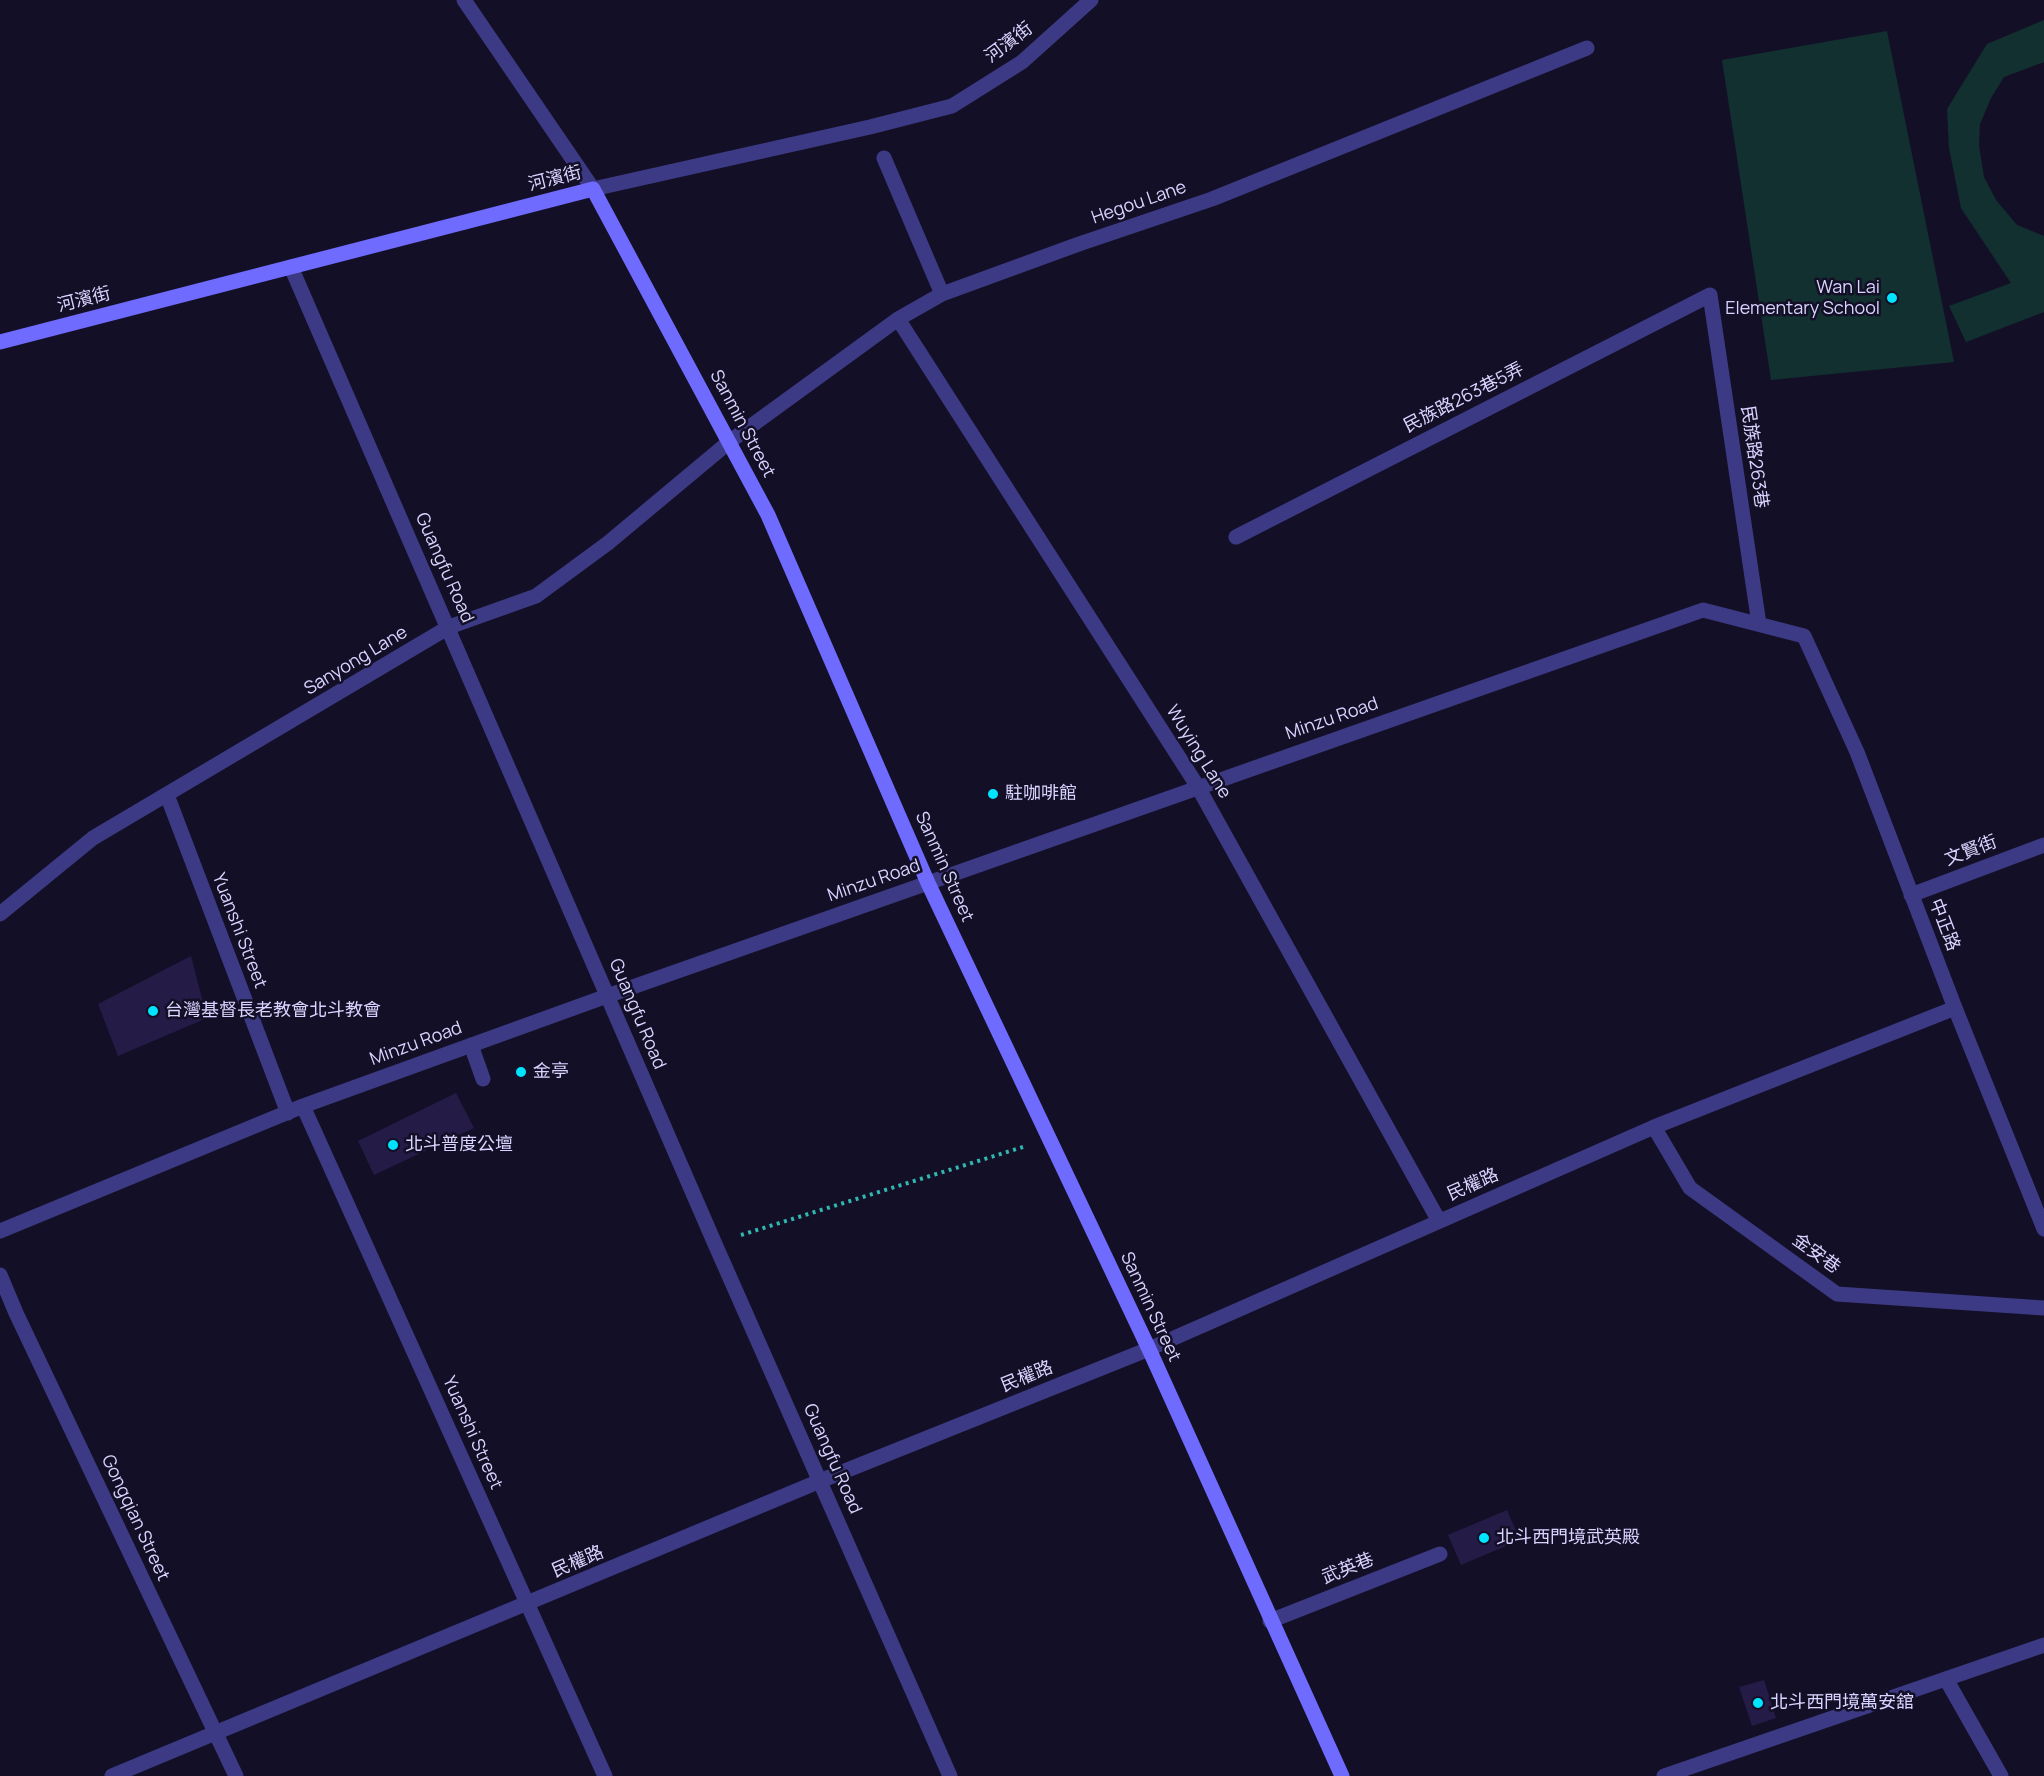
<!DOCTYPE html>
<html>
<head>
<meta charset="utf-8">
<style>
	body { margin:0 }
	canvas { display:block; background:#130f26 }
</style>
</head>
<body>
<canvas width="2044" height="1776"></canvas>
<script>
const ctx = document.querySelector('canvas').getContext('2d');
ctx.lineJoin = 'round';
function fill(path, color) {
  ctx.fillStyle = color;
  ctx.fill(path, 'evenodd');
}
function trace(path, color, width, dash) {
  ctx.strokeStyle = color;
  ctx.lineWidth = width;
  ctx.lineCap = dash ? 'butt' : 'round';
  ctx.setLineDash(dash || []);
  ctx.stroke(path);
}
function write(font, color, halo, rows, align = 'center') {
  ctx.font = font + ' Manrope,"Noto Sans TC",sans-serif';
  ctx.lineWidth = 5;
  ctx.setLineDash([]);
  ctx.textBaseline = 'middle';
  ctx.strokeStyle = halo;
  ctx.fillStyle = color;
  for (const [text, x, y, turn = 0] of rows) {
    ctx.save();
    ctx.translate(x, y);
    ctx.rotate((+turn || 0) * Math.PI / 180);
    ctx.textAlign = isNaN(turn) ? turn : align;
    if (halo) ctx.strokeText(text, 0, 0);
    ctx.fillText(text, 0, 0);
    ctx.restore();
  }
}
const green = new Path2D(`
	M2044,20V62L2004,77L1991,98L1980,124L1979,146L1984,177L1996,200L2017,225L2044,236V312L1966,342L1949,306L2011,283L1961,208L1949,148L1947,109L1987,44Z
	M1887,31L1954,362L1771,380L1722,60Z`);
const building = new Path2D(`
	M191,956L207,1018L118,1056L98,1004Z
	M514 1072a7 7 0 1 1 14 0a7 7 0 1 1-14 0Z
	M456,1093L474,1128L374,1175L358,1141Z
	M1507,1510L1520,1540L1461,1565L1448,1535Z
	M1764,1680L1776,1718L1752,1726L1739,1687Z`);
const path = new Path2D(`
	M741,1235L1023,1147`);
const lane = new Path2D(`
	M884,158L942,294
	M898,319L1198,787L1439,1221
	M1236,537L1710,295L1759,624
	M167,795L288,1113
	M0,914L93,838L449,627L536,596L608,543L729,442L898,319L942,294L1079,244L1212,199L1587,48
	M471,1045L483,1079
	M1654,1127L1690,1188L1837,1294L2044,1308
	M1270,1621L1440,1554
	M1946,1679L2001,1776
	M112,1776L820,1481L1149,1349L1654,1127L1955,1008`);
const street = new Path2D(`
	M464,0L593,189L870,127L952,106L1022,62L1091,0
	M291,267L715,1244L950,1776
	M1911,895L2044,845
	M303,1106L605,1776
	M0,1231L303,1106L607,996L1703,610L1804,636L1857,752L1955,1008L2044,1229
	M0,1275L16,1313L236,1776
	M1664,1776L2044,1645`);
const secondary = new Path2D(`
	M0,342L593,189L768,515L928,883L1149,1349L1342,1776`);
const markers = [
	[1892,298,6,"#00e5ff"],
	[993,794,6,"#00e5ff"],
	[153,1011,6,"#00e5ff"],
	[521,1072,6,"#00e5ff"],
	[393,1145,6,"#00e5ff"],
	[1484,1538,6,"#00e5ff"],
	[1758,1703,6,"#00e5ff"]
];
const streetNames = [
	["河濱街",1009,43,-37],
	["河濱街",555,179,-14],
	["Hegou Lane",1139,203,-19],
	["河濱街",84,300,-14],
	["民族路263巷5弄",1464,398,-27],
	["Sanmin Street",742,424,62],
	["民族路263巷",1754,457,82],
	["Guangfu Road",444,568,66],
	["Sanyong Lane",356,661,-31],
	["Minzu Road",1332,719,-19],
	["Wuying Lane",1198,752,58],
	["文賢街",1971,851,-21],
	["Sanmin Street",944,867,66],
	["Minzu Road",874,881,-19],
	["中正路",1944,925,69],
	["Yuanshi Street",239,931,69],
	["Guangfu Road",637,1014,67],
	["Minzu Road",416,1044,-20],
	["民權路",1473,1185,-24],
	["金安巷",1816,1254,36],
	["Sanmin Street",1150,1307,65],
	["民權路",1027,1377,-22],
	["Yuanshi Street",472,1433,66],
	["Guangfu Road",832,1459,66],
	["Gongqian Street",135,1518,65],
	["民權路",578,1562,-23],
	["武英巷",1348,1569,-22]
];
const poiNames = [
	["Wan Lai",1880,288,"right"],
	["Elementary School",1880,309,"right"],
	["駐咖啡館",1005,794],
	["台灣基督長老教會北斗教會",165,1011],
	["金亭",533,1072],
	["北斗普度公壇",405,1145],
	["北斗西門境武英殿",1496,1538],
	["北斗西門境萬安舘",1770,1703]
];
fill(green, '#12302f');
fill(building, '#241b47');
trace(path, '#2fb8b0', 4, [3, 4.5]);
trace(lane, '#3d3a85', 15);
trace(street, '#3d3a85', 15);
trace(secondary, '#6f6bff', 15);
for (const [x, y, r, color] of markers) {
  const dot = new Path2D();
  dot.arc(x, y, r, 0, 2 * Math.PI);
  ctx.fillStyle = color;
  ctx.fill(dot);
  trace(dot, '#130f26', 2);
}
write('18px', '#d9d4ff', '#130f26', streetNames);
write('18px', '#d9d4ff', '#130f26', poiNames, 'left');
</script>
</body>
</html>
